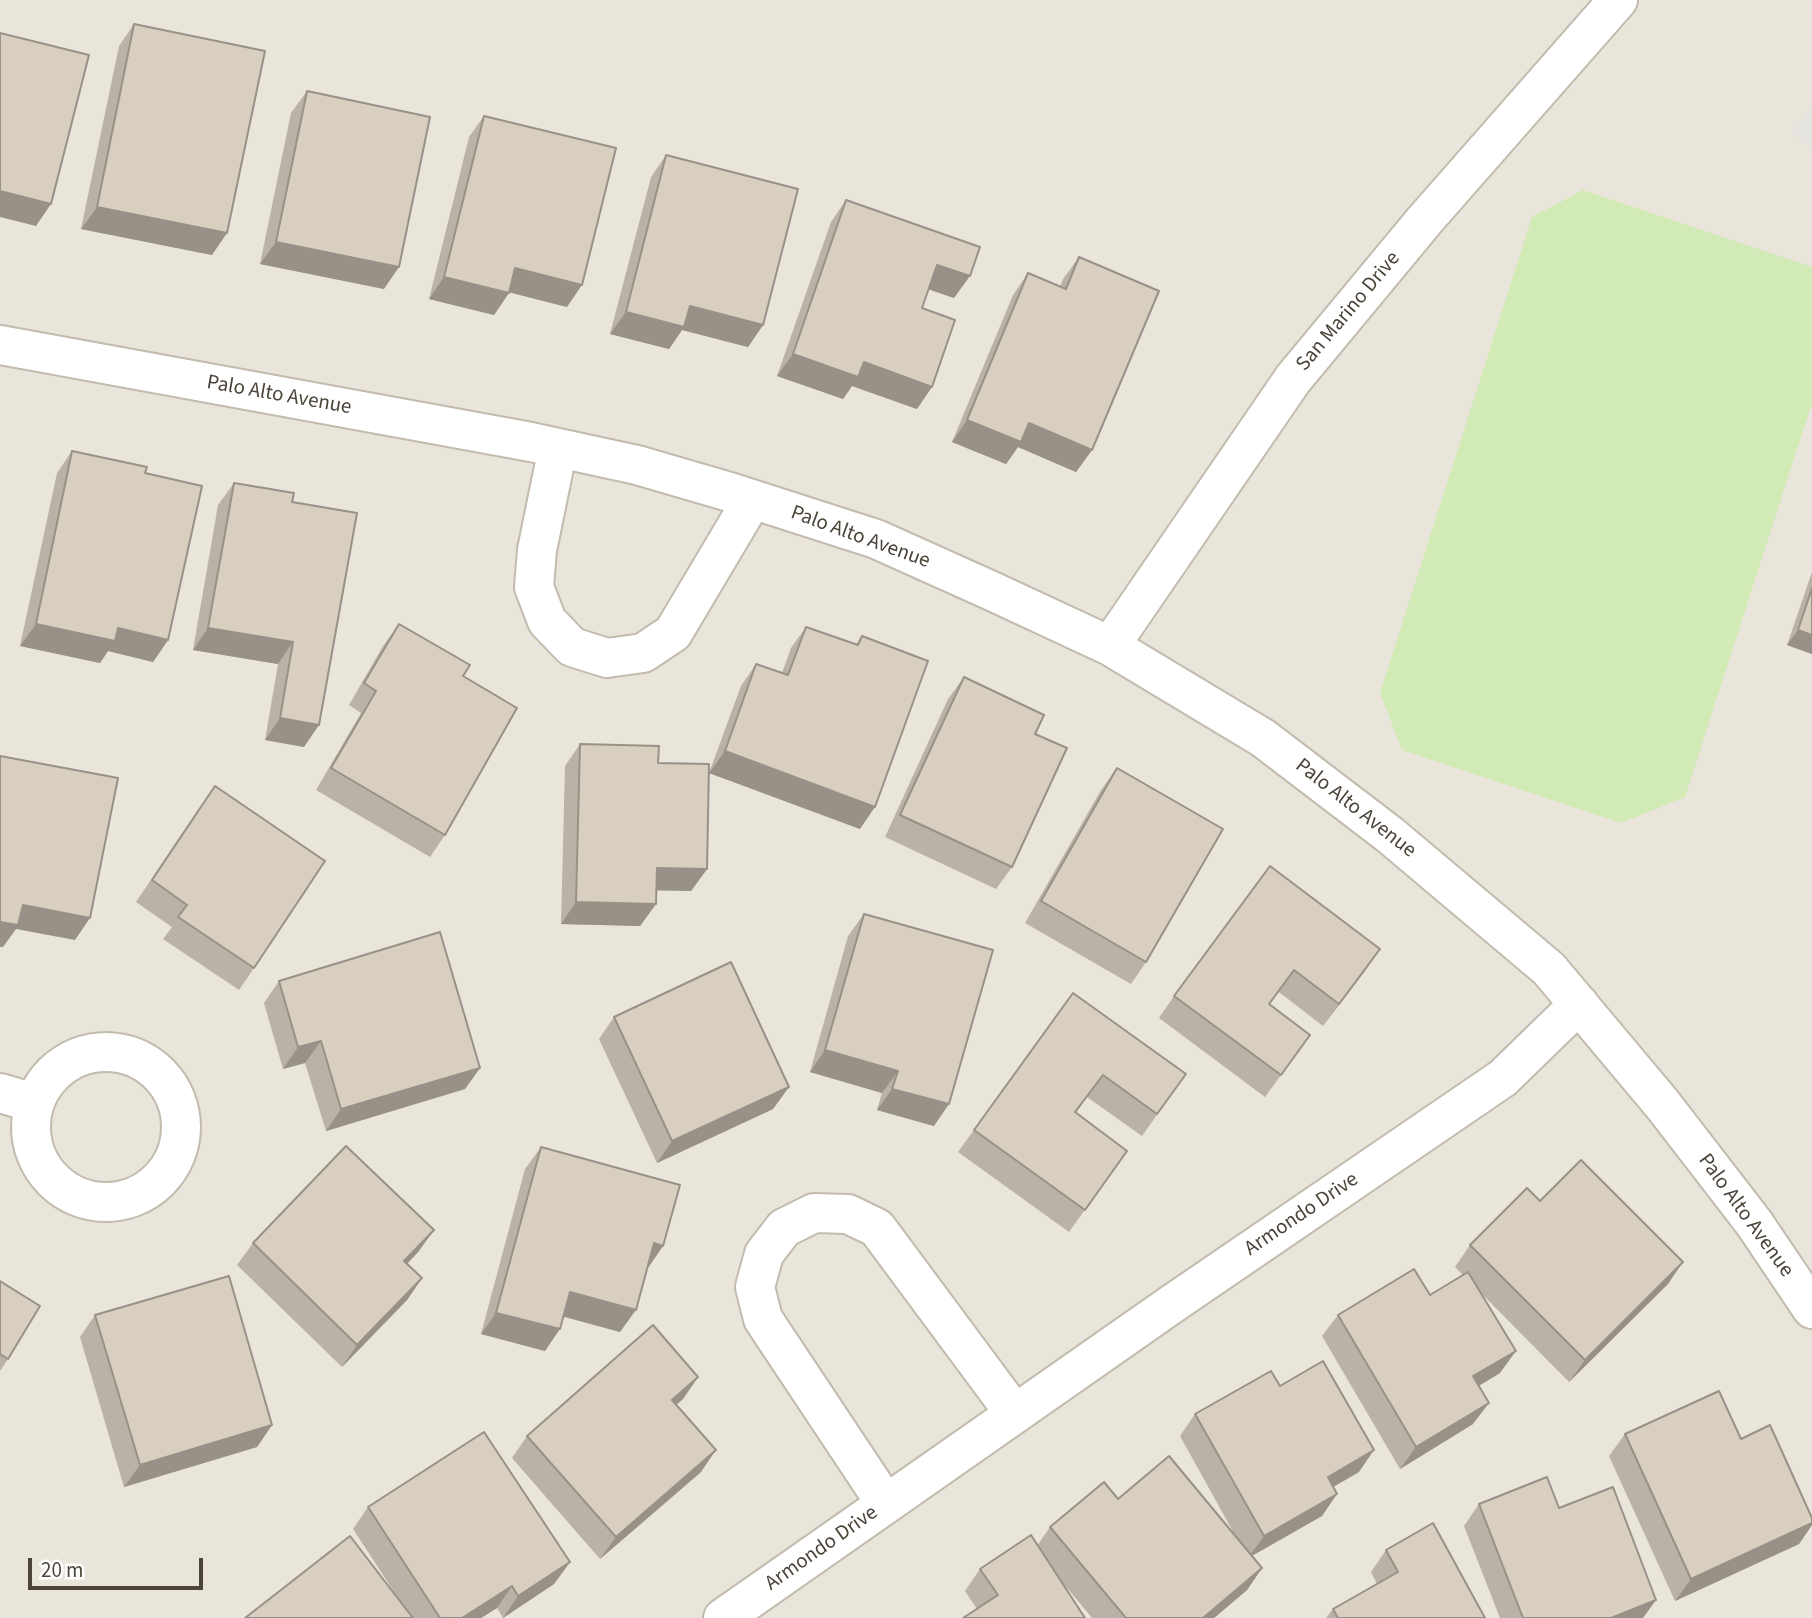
<!DOCTYPE html>
<html>
<head>
<meta charset="utf-8">
<style>
	body { margin:0 }
	#map { position:relative; width:1812px; height:1618px; overflow:hidden; background:#f6f3ec; font-family:"Source Sans 3",sans-serif }
	canvas { display:block }
	.scale { position:absolute; left:28px; top:1558px; width:175px; height:32px; box-sizing:border-box; border:4px solid #4b4439; border-top:0; padding-left:9px; font-size:21px; line-height:24px; white-space:nowrap; color:#4b4439; -webkit-text-stroke:5px #fff; paint-order:stroke }
</style>
</head>
<body>
<div id="map">
<canvas width="1812" height="1618"></canvas>
<div class="scale">20 m</div>
</div>
<script>
const ctx = document.querySelector('canvas').getContext('2d');
ctx.lineJoin = 'round';
function fill(path, color) {
  ctx.fillStyle = color;
  ctx.fill(path, 'evenodd');
}
function trace(path, color, width, dash) {
  ctx.strokeStyle = color;
  ctx.lineWidth = width;
  ctx.lineCap = dash ? 'butt' : 'round';
  ctx.setLineDash(dash || []);
  ctx.stroke(path);
}
function write(font, color, halo, rows, align = 'center') {
  ctx.font = font + ' "Source Sans 3",sans-serif';
  ctx.lineWidth = 7;
  ctx.setLineDash([]);
  ctx.textBaseline = 'middle';
  ctx.strokeStyle = halo;
  ctx.fillStyle = color;
  for (const [text, x, y, turn = 0] of rows) {
    ctx.save();
    ctx.translate(x, y);
    ctx.rotate((+turn || 0) * Math.PI / 180);
    ctx.textAlign = isNaN(turn) ? turn : align;
    if (halo) ctx.strokeText(text, 0, 0);
    ctx.fillText(text, 0, 0);
    ctx.restore();
  }
}
const residential = new Path2D(`
	M0,0H1812V1618H0Z`);
const green = new Path2D(`
	M1583,190L1812,267V403L1685,797L1621,823L1402,750L1380,693L1532,217Z`);
const parking = new Path2D(`
	M1812,106V148L1791,132Z`);
const minor = new Path2D(`
	M0,345L531,442L637,465L733,493L876,539L994,592L1110,646L1263,738L1390,835L1549,969L1663,1105L1754,1223L1812,1309
	M558,448L537,550L534,587L547,621L572,647L607,658L643,653L673,633L752,500
	M1110,646L1293,379L1424,221L1618,0
	M31 1127a75 75 0 1 1 150 0a75 75 0 1 1-150 0Z
	M0,1093L34,1103
	M886,1504L763,1319L755,1287L764,1254L784,1228L814,1213L848,1214L877,1228L1015,1414
	M723,1618L1172,1304L1503,1078L1579,1004`);
const wall = new Path2D(`
	M134,24L212,255L81,229L119,46Z
	M307,91L384,289L260,264L291,113Z
	M484,116L567,307L509,292L494,315L429,299L469,137Z
	M666,155L763,325L748,347L682,330L669,349L610,334L651,177Z
	M846,200L954,298L928,289L922,308L917,409L852,386L843,399L777,376L831,222Z
	M1079,257L1092,450L1076,472L1018,447L1006,464L952,442L1013,295L1028,273L1060,287L1063,279Z
	M72,451L145,473L168,640L153,662L108,651L100,663L20,646L57,473Z
	M234,483L292,502L304,747L265,740L278,664L193,650L218,505Z
	M1812,572V654L1787,645Z
	M399,624L463,676L445,835L430,857L316,790L361,713L349,705L383,646Z
	M806,627L856,644L862,636L860,829L709,773L741,686L756,664L782,673L791,648Z
	M964,677L1035,734L1012,867L996,889L885,837L948,699Z
	M580,744L658,763L707,869L691,891L656,890V904L640,926L561,924L565,766Z
	M1117,768L1146,962L1131,984L1025,923L1101,790Z
	M199,808L254,968L239,990L163,939L172,927L136,902Z
	M864,914L934,1126L877,1110L882,1093L810,1072L848,936Z
	M1380,949L1323,1026L1279,992L1270,1004L1310,1035L1265,1097L1159,1018L1174,996Z
	M279,981L480,1068L465,1089L326,1131L305,1063L283,1069L264,1003Z
	M1073,993L1186,1074L1142,1136L1087,1097L1076,1113L1127,1151L1069,1232L958,1152Z
	M614,1017L789,1087L773,1109L657,1163L599,1039Z
	M541,1147L663,1246L647,1268L620,1332L564,1317L545,1351L481,1334L525,1169Z
	M1540,1201L1668,1284L1569,1382L1481,1293L1500,1373L1479,1386L1473,1424L1400,1469L1322,1336L1338,1315L1430,1295L1463,1275L1455,1267L1470,1245Z
	M434,1230L418,1252L407,1264L422,1278L407,1300L342,1367L237,1265L253,1243Z
	M0,1281L8,1359L0,1371Z
	M95,1315L272,1425L257,1447L124,1487L80,1337Z
	M698,1377L683,1399L676,1405L701,1472L600,1559L512,1458L527,1436Z
	M1280,1386L1359,1472L1333,1487L1322,1516L1252,1556L1262,1568L1247,1590L1214,1618H1092L1058,1577L977,1609L965,1591L980,1569L1037,1546L1050,1527L1118,1499L1236,1537L1180,1436L1195,1414Z
	M1625,1434L1812,1518V1525L1799,1544L1675,1601L1609,1456Z
	M1479,1504L1559,1508L1643,1618H1500L1464,1526Z
	M368,1507L570,1562L554,1584L503,1618L497,1608L481,1618H245L396,1595L353,1529Z
	M1386,1550L1485,1618H1326L1333,1609L1377,1584L1371,1572Z`);
const shadedWall = new Path2D(`
	M0,191L51,204L36,226L0,217Z
	M97,207L227,233L212,255L81,229Z
	M276,242L399,267L384,289L260,264Z
	M937,265L970,276L954,298L922,287Z
	M515,268L582,285L567,307L500,290Z
	M444,277L509,293L494,315L429,299Z
	M690,306L763,325L748,347L682,330L669,349L610,334L626,312Z
	M793,354L864,362L932,387L917,409L852,386L843,399L777,376Z
	M967,420L1029,423L1092,450L1076,472L1018,447L1006,464L952,442Z
	M36,624L118,628L168,640L153,662L108,651L100,663L20,646Z
	M208,628L293,642L278,664L193,650Z
	M1798,630L1812,635V654L1787,645Z
	M280,718L319,725L304,747L265,740Z
	M725,751L875,807L860,829L709,773Z
	M657,868L707,869L691,891L641,890Z
	M576,902L656,904L640,926L561,924Z
	M23,905L90,918L75,940L16,929L3,947H0V922Z
	M1380,949L1365,971L1323,1026L1339,1004Z
	M321,1041L305,1063L283,1069L298,1047Z
	M825,1050L898,1071L882,1093L810,1072Z
	M480,1068L465,1089L326,1131L341,1109Z
	M789,1087L773,1109L657,1163L672,1141Z
	M892,1089L949,1104L934,1126L877,1110Z
	M434,1230L418,1252L389,1283L404,1261Z
	M654,1243L663,1246L648,1268L639,1265Z
	M1683,1262L1668,1284L1569,1382L1585,1360Z
	M422,1278L407,1300L342,1367L357,1345Z
	M570,1292L636,1310L620,1332L555,1314Z
	M496,1313L560,1329L545,1351L481,1334Z
	M1516,1351L1500,1373L1458,1398L1473,1376Z
	M698,1377L683,1399L656,1422L672,1400Z
	M1489,1403L1473,1424L1400,1469L1416,1447Z
	M272,1425L257,1447L124,1487L140,1465Z
	M716,1450L701,1472L600,1559L616,1537Z
	M1374,1450L1359,1472L1312,1499L1328,1477Z
	M1337,1494L1322,1516L1248,1558L1264,1536Z
	M1812,1523V1525L1799,1544L1675,1601L1691,1579Z
	M570,1562L554,1584L503,1618L518,1596Z
	M1262,1568L1247,1590L1214,1618H1203Z
	M512,1586L497,1608L481,1618H462Z
	M1656,1600L1643,1618H1611Z`);
const building = new Path2D(`
	M134,24L265,51L227,233L97,207Z
	M0,33L89,55L51,204L0,191Z
	M307,91L430,117L399,267L276,242Z
	M484,116L616,148L582,285L515,268L509,293L444,277Z
	M666,155L798,189L763,325L690,306L684,327L626,312Z
	M846,200L980,247L970,276L937,265L922,308L955,320L932,387L864,362L858,377L793,354Z
	M1079,257L1159,291L1092,450L1029,423L1021,442L967,420L1028,273L1066,289Z
	M72,451L147,467L145,473L202,486L168,640L118,628L115,641L36,624Z
	M234,483L294,493L292,502L357,513L319,725L280,718L293,642L208,628Z
	M1812,588V635L1798,630Z
	M399,624L470,665L463,676L517,708L445,835L331,768L376,691L364,683Z
	M806,627L858,645L862,636L928,661L875,807L725,751L756,664L788,675Z
	M964,677L1044,715L1035,734L1067,748L1012,867L900,815Z
	M580,744L659,746L658,763L709,764L707,869L657,868L656,904L576,902Z
	M0,756L118,778L90,918L23,905L18,925L0,922Z
	M1117,768L1223,829L1146,962L1041,901Z
	M215,786L325,861L254,968L178,917L187,905L152,880Z
	M1270,866L1380,949L1339,1004L1294,970L1269,1004L1310,1035L1281,1075L1174,996Z
	M864,914L993,950L949,1104L892,1089L898,1071L825,1050Z
	M440,932L480,1068L341,1109L321,1041L298,1047L279,981Z
	M731,962L789,1087L672,1141L614,1017Z
	M1073,993L1186,1074L1157,1114L1103,1075L1075,1112L1127,1151L1085,1210L974,1130Z
	M346,1146L434,1230L404,1261L422,1278L357,1345L253,1243Z
	M541,1147L680,1185L663,1246L654,1243L636,1310L570,1292L560,1329L496,1313Z
	M1581,1160L1683,1262L1585,1360L1470,1245L1527,1188L1540,1201Z
	M1414,1269L1430,1295L1468,1272L1516,1351L1473,1376L1489,1403L1416,1447L1338,1315Z
	M229,1276L272,1425L140,1465L95,1315Z
	M0,1281L40,1306L8,1359L0,1354Z
	M653,1325L698,1377L672,1400L716,1450L616,1537L527,1436Z
	M1323,1361L1374,1450L1328,1477L1337,1494L1264,1536L1195,1414L1271,1371L1280,1386Z
	M1719,1391L1741,1439L1770,1425L1812,1518V1523L1691,1579L1625,1434Z
	M484,1432L570,1562L518,1596L512,1586L462,1618H440L368,1507Z
	M1169,1456L1262,1568L1203,1618H1126L1050,1527L1104,1482L1118,1499Z
	M1547,1477L1559,1508L1613,1487L1656,1600L1611,1618H1523L1479,1504Z
	M1433,1523L1485,1618H1338L1333,1609L1398,1572L1386,1550Z
	M1031,1535L1085,1618H963L998,1595L980,1569Z
	M350,1536L413,1618H245Z`);
const streetNames = [
	["San Marino Drive",1349,312,-50],
	["Palo Alto Avenue",279,396,10],
	["Palo Alto Avenue",860,538,20],
	["Palo Alto Avenue",1355,809,38],
	["Armondo Drive",1302,1215,-34],
	["Palo Alto Avenue",1745,1216,54],
	["Armondo Drive",822,1549,-35]
];
fill(residential, '#eae5da');
fill(green, '#d2eab5');
fill(parking, '#e5e3e0');
trace(minor, '#c2bbae', 42);
trace(minor, '#fff', 38);
fill(wall, '#bab2a6');
fill(shadedWall, '#979187');
fill(building, '#d8cfc1');
trace(building, '#979187', 2);
write('21px', '#4b4439', '#fff', streetNames);
</script>
</body>
</html>
